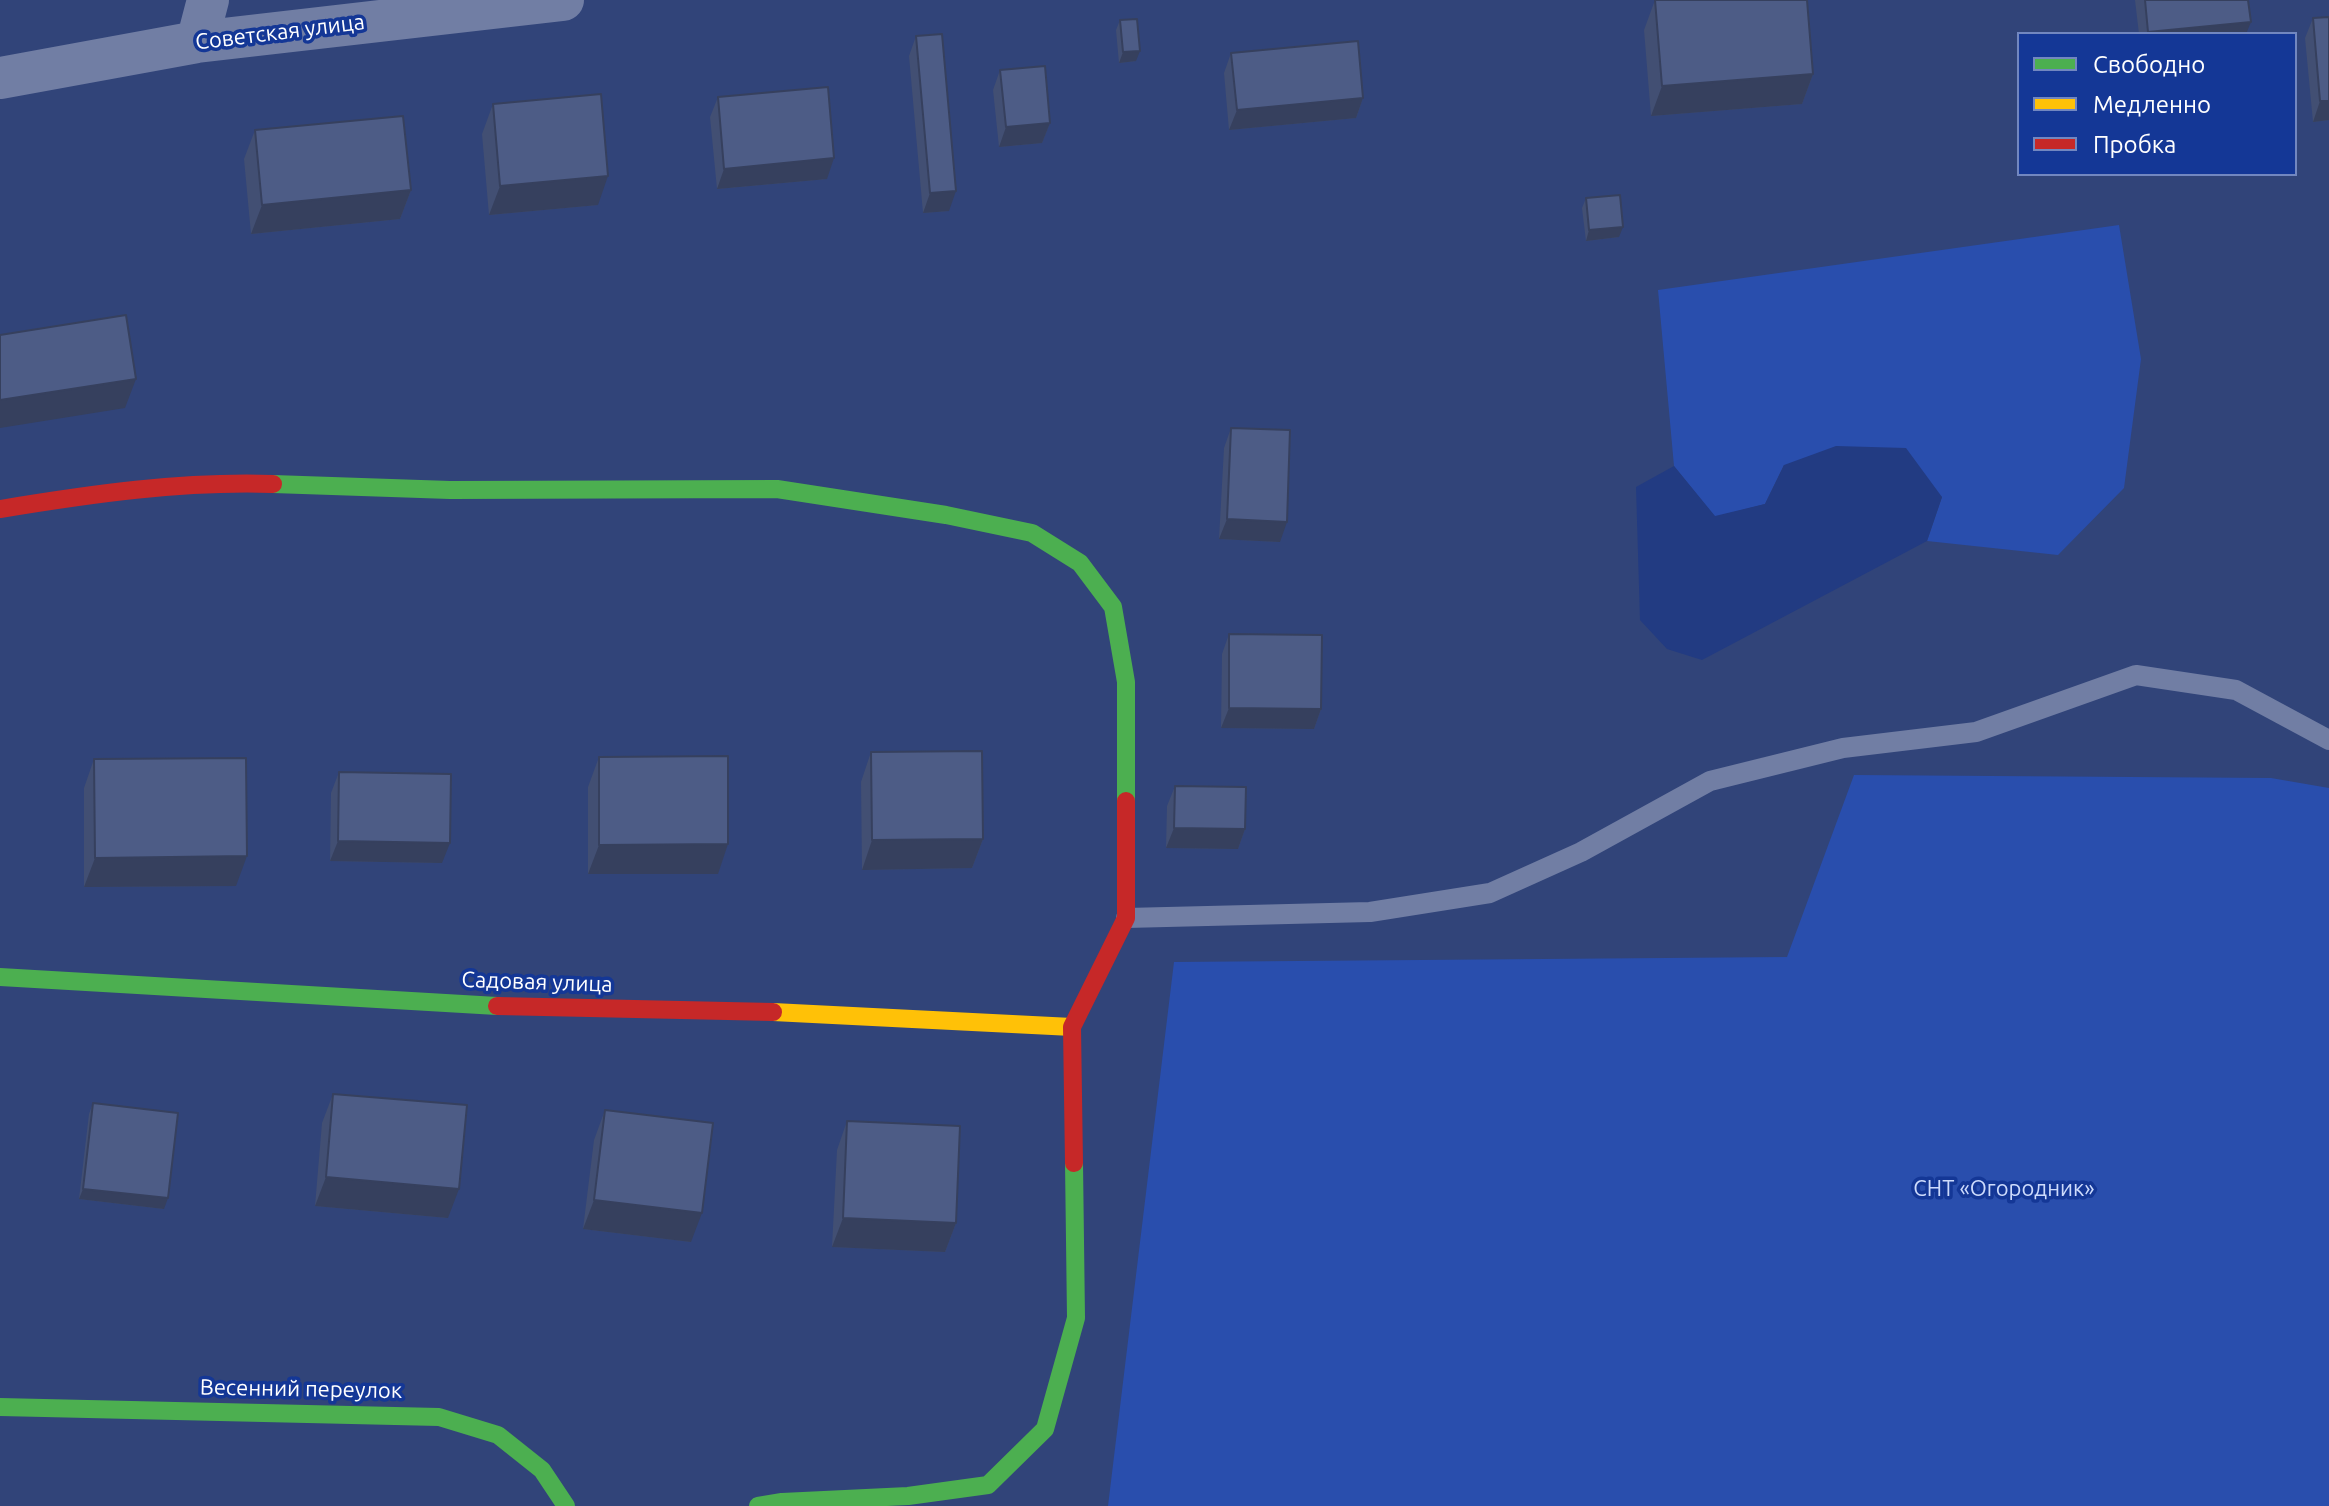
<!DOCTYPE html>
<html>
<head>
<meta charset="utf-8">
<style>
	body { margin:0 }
	#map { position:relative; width:2329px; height:1506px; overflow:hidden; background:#314479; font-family:Ubuntu,sans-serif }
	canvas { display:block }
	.legend { position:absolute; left:2017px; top:32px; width:280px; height:144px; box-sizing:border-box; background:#143796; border:2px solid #7287c0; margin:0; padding:10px 14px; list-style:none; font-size:24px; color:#fff }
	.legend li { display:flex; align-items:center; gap:16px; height:40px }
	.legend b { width:40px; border:2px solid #7287c0 }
</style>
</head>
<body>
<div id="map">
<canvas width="2329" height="1506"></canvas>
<ul class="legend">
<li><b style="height:10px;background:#4caf50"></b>Свободно</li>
<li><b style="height:10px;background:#ffc107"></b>Медленно</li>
<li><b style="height:10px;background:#c62828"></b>Пробка</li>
</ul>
</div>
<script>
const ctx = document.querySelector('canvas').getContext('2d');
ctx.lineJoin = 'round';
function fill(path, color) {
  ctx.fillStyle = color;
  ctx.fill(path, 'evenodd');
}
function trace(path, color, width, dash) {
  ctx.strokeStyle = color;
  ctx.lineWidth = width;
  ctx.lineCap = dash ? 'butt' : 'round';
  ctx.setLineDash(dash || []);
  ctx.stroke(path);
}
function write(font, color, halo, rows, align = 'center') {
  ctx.font = font + ' Ubuntu,sans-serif';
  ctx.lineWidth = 7;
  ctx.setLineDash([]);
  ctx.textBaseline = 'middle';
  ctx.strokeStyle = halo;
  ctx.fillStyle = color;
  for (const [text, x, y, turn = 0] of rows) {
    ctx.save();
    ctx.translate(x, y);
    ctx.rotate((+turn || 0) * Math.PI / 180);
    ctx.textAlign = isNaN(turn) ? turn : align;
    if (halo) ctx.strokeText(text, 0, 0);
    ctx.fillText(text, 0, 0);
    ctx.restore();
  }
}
const green = new Path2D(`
	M2119,225L2141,359L2124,488L2058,555L1927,541L1942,497L1784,465L1765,504L1715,517L1674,466L1658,290Z
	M1854,775L2271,778L2329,788V1506H1108L1174,962L1787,957Z`);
const water = new Path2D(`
	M1836,446L1906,448L1942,497L1927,541L1702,660L1667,649L1640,620L1636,487L1674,466L1715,516L1765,504L1784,465Z`);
const lane = new Path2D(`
	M1126,918L1370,912L1490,893L1581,852L1710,781L1843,748L1976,732L2136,675L2236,690L2329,740`);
const street = new Path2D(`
	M197,42L208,0
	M0,78L197,42L563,0`);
const fast = new Path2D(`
	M273,484L450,490L777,489L946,515L1032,533L1080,563L1113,607L1126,682V801
	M0,977L497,1006
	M0,1407L439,1417L498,1435L542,1470L566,1506
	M758,1506L782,1502L908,1496L988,1485L1045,1429L1076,1318L1074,1163`);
const slow = new Path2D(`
	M773,1012L1072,1027`);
const jam = new Path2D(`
	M0,509C91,494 181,481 273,484
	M497,1006L773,1012
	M1074,1163L1072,1027L1126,918V801`);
const wall = new Path2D(`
	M1655,0L1813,74L1802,104L1651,116L1644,30Z
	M2135,0H2248L2246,34H2139Z
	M2313,18L2329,120L2313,122L2305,38Z
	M1120,20L1136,61L1119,63L1116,30Z
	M916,36L949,211L923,213L909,56Z
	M1231,53L1363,98L1356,118L1229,130L1224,73Z
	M1000,70L1050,123L1042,143L999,147L993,90Z
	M718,97L827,179L717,189L710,117Z
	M493,104L598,205L489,215L482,134Z
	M255,130L411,190L400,219L251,234L244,159Z
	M1586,198L1619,237L1586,241L1582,208Z
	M1231,428L1280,542L1219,539L1224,448Z
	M1229,634L1321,709L1314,729L1221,728L1222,654Z
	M871,752L983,839L972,868L862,870L861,782Z
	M599,757L718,874H588V787Z
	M94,759L236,886L84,887V788Z
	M339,772L442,863L330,861L331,793Z
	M1175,786L1245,829L1238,849L1166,848L1167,806Z
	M333,1094L448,1218L315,1206L322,1123Z
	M93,1103L164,1209L79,1199L89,1114Z
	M605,1110L691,1242L583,1229L594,1140Z
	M847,1121L956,1223L945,1252L832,1247L837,1150Z`);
const shadedWall = new Path2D(`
	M2251,22L2246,34H2147L2148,32Z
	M1140,51L1136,61L1119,63L1123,52Z
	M1813,74L1802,104L1651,116L1662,86Z
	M1363,98L1356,118L1229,130L1237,110Z
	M2320,101H2329V120L2313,122Z
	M1050,123L1042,143L999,147L1006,127Z
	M834,158L827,179L717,189L724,169Z
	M608,176L598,205L489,215L500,186Z
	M411,190L400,219L251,234L262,205Z
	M956,191L949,211L923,213L930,193Z
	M1623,227L1619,237L1586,241L1589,230Z
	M136,379L125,408L0,428V400Z
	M1227,519L1287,522L1280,542L1219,539Z
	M1229,708L1321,709L1314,729L1221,728Z
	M1174,828L1245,829L1238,849L1166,848Z
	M983,839L972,868L862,870L872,840Z
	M338,841L450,843L442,863L330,861Z
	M728,844L718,874H588L599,845Z
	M247,856L236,886L84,887L95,858Z
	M326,1177L459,1189L448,1218L315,1206Z
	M83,1189L168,1198L164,1209L79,1199Z
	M594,1200L702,1213L691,1242L583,1229Z
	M843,1218L956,1223L945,1252L832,1247Z`);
const building = new Path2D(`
	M1655,0H1807L1813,74L1662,86Z
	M2145,0H2248L2251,22L2148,32Z
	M2329,17V101H2320L2313,18Z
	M1137,19L1140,51L1123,52L1120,20Z
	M942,34L956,191L930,193L916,36Z
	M1358,41L1363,98L1237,110L1231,53Z
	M1045,66L1050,123L1006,127L1000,70Z
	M828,87L834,158L724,169L718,97Z
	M601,94L608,176L500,186L493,104Z
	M403,116L411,190L262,205L255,130Z
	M1620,195L1623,227L1589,230L1586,198Z
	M126,315L136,379L0,400V335Z
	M1231,428L1290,430L1287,522L1227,519Z
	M1229,634L1322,635L1321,709L1229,708Z
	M982,751L983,839L872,840L871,752Z
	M728,756V844L599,845V757Z
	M246,758L247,856L95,858L94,759Z
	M339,772L451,774L450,843L338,841Z
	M1175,786L1246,787L1245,829L1174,828Z
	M333,1094L467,1105L459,1189L326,1177Z
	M93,1103L178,1113L168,1198L83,1189Z
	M605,1110L713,1123L702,1213L594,1200Z
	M847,1121L960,1126L956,1223L843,1218Z`);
const streetNames = [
	["Советская улица",280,32,-7],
	["Садовая улица",537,982,2],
	["Весенний переулок",301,1389,1]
];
const parkNames = [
	["СНТ «Огородник»",2004,1189]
];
fill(green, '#294ead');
fill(water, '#223b82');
trace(lane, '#717ea4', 20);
trace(street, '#717ea4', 42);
trace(fast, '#4caf50', 18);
trace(slow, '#ffc107', 18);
trace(jam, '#c62828', 18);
fill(wall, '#424f73');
fill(shadedWall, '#36405e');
fill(building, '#4d5c86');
trace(building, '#36405e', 2);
write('22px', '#fff', '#143796', streetNames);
write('22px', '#cddbfc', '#143796', parkNames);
</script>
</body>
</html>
